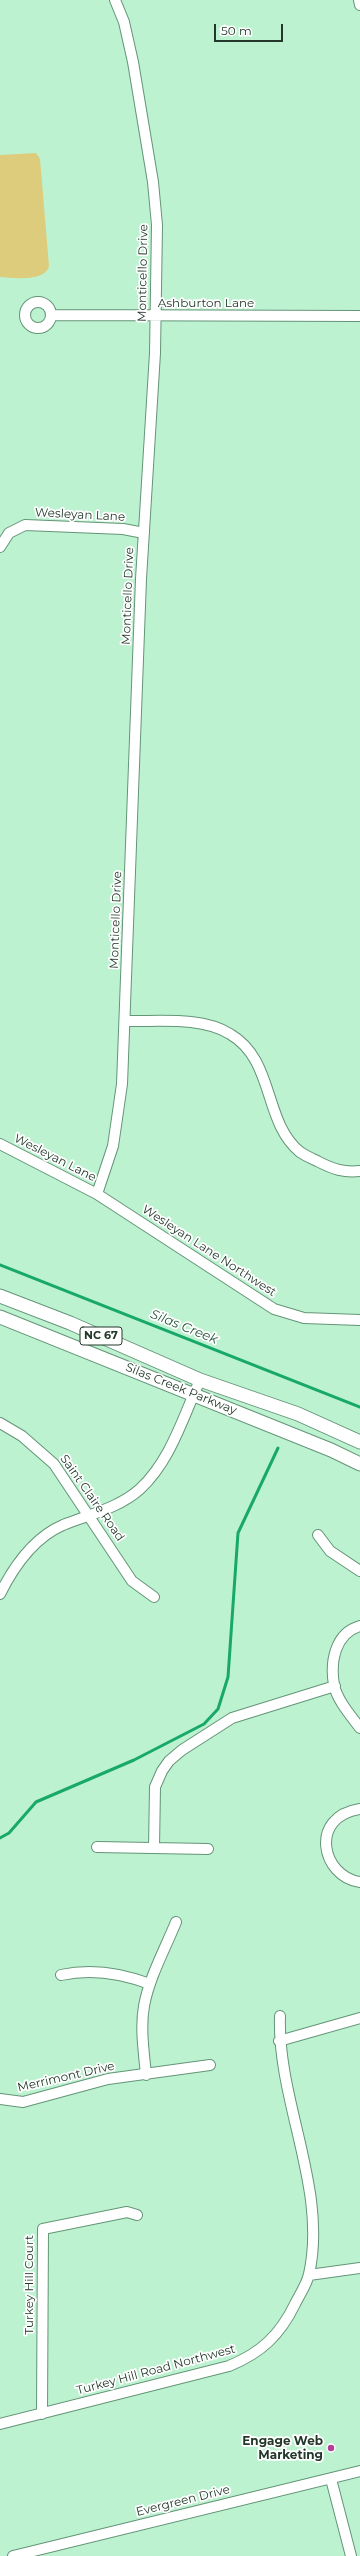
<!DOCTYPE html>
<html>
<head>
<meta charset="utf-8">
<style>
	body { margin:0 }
	#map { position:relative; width:360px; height:2556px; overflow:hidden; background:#bdf2d1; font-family:Montserrat,sans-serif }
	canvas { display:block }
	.scale { position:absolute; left:214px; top:24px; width:69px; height:18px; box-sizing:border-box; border:2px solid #23382b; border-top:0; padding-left:5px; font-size:12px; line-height:14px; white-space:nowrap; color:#23382b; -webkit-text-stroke:3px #fff; paint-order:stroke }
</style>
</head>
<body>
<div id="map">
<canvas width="360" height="2556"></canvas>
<div class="scale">50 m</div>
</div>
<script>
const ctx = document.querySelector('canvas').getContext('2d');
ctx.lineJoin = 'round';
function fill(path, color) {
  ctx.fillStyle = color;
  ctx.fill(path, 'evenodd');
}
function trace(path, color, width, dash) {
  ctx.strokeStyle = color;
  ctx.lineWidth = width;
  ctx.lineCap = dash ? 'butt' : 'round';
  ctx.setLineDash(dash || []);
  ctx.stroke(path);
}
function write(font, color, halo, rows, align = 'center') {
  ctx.font = font + ' Montserrat,sans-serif';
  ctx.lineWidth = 3.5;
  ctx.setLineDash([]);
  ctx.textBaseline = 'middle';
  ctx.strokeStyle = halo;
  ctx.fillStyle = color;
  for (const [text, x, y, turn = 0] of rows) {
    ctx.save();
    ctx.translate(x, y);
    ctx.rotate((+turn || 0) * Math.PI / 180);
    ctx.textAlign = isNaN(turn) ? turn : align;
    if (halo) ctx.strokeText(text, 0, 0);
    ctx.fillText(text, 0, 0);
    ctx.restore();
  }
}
const green = new Path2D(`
	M36,153L40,159L49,266C45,282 14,278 0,277V155Z`);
const stream = new Path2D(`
	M0,1265L360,1407
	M0,1838L9,1833L36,1802L134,1760L204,1724L218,1709L228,1677L238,1533L278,1448`);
const minor = new Path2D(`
	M359,0L360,5
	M25 315a13 13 0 1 1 26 0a13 13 0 1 1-26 0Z
	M52,315L360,316
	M0,547L9,533L25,525L123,529L144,533
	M125,1021C157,1022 201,1016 230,1034C275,1060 263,1122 300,1152C306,1156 313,1159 319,1162C333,1169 344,1173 360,1171
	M0,1144L97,1194L274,1309L304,1318L360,1320
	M97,1194L113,1146L122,1084L141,579L155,353L157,225L153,182L133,62L124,22L115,0
	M0,1423L22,1436L54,1464L132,1581L154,1597
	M318,1535L330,1551L360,1571
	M0,1594C14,1566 33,1538 63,1525C88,1515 119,1508 140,1489C171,1460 183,1417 200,1380
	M360,1626C335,1633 330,1662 334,1685C337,1700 351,1716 360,1728
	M360,1809C308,1817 322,1877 360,1882
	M97,1847L208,1849
	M154,1848L155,1787L162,1771L169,1761L182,1750L232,1718L335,1686
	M61,1975C92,1968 121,1973 150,1984
	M279,2041L360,2018
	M146,2075C144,2053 140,2028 144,2006C149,1978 165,1949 176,1922
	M0,2099L23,2102L108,2079L210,2065
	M309,2275L360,2268
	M42,2414L43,2229L127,2212L137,2215
	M0,2424L229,2366C261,2353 280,2335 295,2304C300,2294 307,2284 309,2274C328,2189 277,2101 280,2016
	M331,2479L351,2556
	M13,2556L360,2471`);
const major = new Path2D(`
	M0,1296L70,1323L200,1380L298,1414L360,1442
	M0,1317L331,1450L360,1464`);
const markers = [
	[331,2448,4,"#b23e98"]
];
const shields = [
	[101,1336,42]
];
const shieldNames = [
	["NC 67",101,1336]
];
const streetNames = [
	["Monticello Drive",143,273,-89],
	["Ashburton Lane",206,303],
	["Wesleyan Lane",80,515,3],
	["Monticello Drive",128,596,-88],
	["Monticello Drive",116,920,-88],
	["Wesleyan Lane",55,1158,27],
	["Wesleyan Lane Northwest",209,1251,33],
	["Silas Creek Parkway",181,1389,22],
	["Saint Claire Road",92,1498,55],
	["Merrimont Drive",66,2077,-13],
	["Turkey Hill Court",29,2285,-90],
	["Turkey Hill Road Northwest",156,2370,-15],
	["Evergreen Drive",183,2501,-14]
];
const poiNames = [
	["Engage Web",323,2441],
	["Marketing",323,2455]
];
const waterNames = [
	["Silas Creek",184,1327,22]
];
fill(green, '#ddcc7c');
trace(stream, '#18a86a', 3);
trace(minor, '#639577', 12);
trace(major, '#639577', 15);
trace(minor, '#fff', 10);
trace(major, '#fff', 13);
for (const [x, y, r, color] of markers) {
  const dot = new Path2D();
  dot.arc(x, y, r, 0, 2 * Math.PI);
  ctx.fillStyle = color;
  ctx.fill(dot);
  trace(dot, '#fff', 1.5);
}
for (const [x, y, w] of shields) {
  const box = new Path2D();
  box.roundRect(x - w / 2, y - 9, w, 18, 3);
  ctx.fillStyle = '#fff';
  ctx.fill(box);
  trace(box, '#23382b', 1);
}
write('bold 11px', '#23382b', null, shieldNames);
write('12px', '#23382b', '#fff', streetNames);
write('bold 12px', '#23382b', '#fff', poiNames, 'right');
write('italic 13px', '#215339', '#fff', waterNames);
</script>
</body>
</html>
